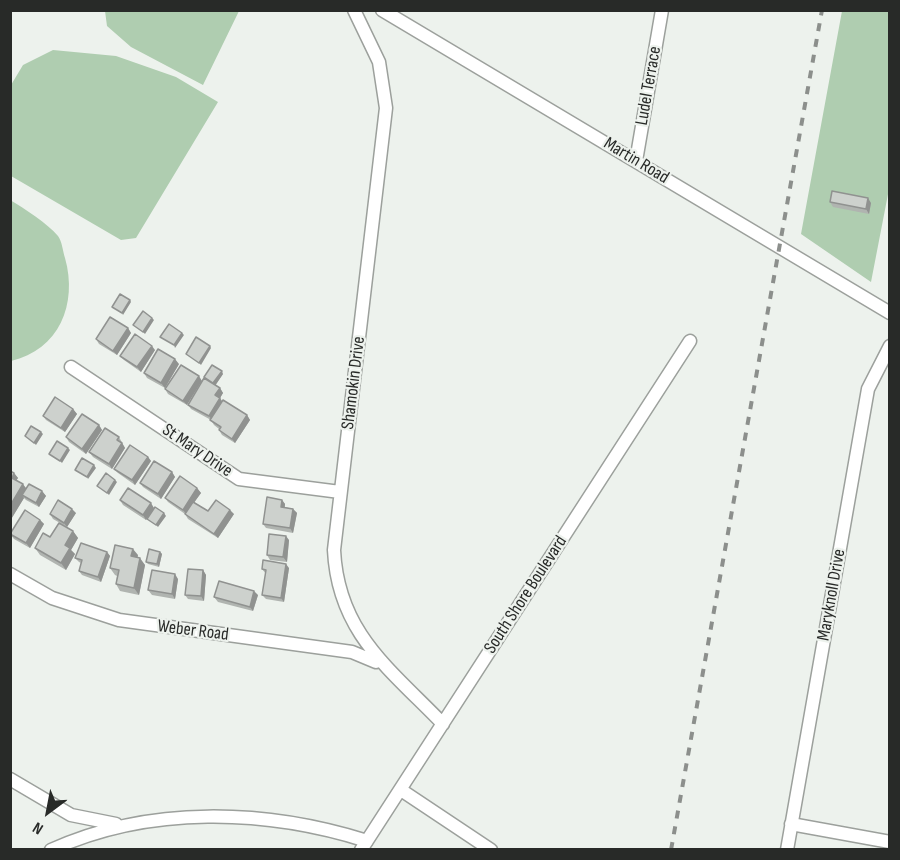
<!DOCTYPE html>
<html>
<head>
<meta charset="utf-8">
<style>
	body { margin:0 }
	#map { position:relative; width:900px; height:860px; overflow:hidden; background:#edf2ed; font-family:"Sofia Sans Condensed",sans-serif }
	canvas { display:block }
	.frame { position:absolute; inset:0; border:12px solid #282a28; pointer-events:none }
	.north { position:absolute; left:18px; top:782px; width:60px; height:60px; -webkit-text-stroke:4px #edf2ed; paint-order:stroke; rotate:212deg; font-size:16px; font-weight:700; line-height:24px; text-align:center; color:#282a28 }
	.north::after { content:''; display:block; margin:auto; width:21px; height:27px; background:#282a28; clip-path:polygon(50% 0,100% 100%,50% 72%,0 100%) }
</style>
</head>
<body>
<div id="map">
<canvas width="900" height="860"></canvas>
<div class="frame"></div>
<div class="north">N</div>
</div>
<script>
const ctx = document.querySelector('canvas').getContext('2d');
ctx.lineJoin = 'round';
function fill(path, color) {
  ctx.fillStyle = color;
  ctx.fill(path, 'evenodd');
}
function trace(path, color, width, dash) {
  ctx.strokeStyle = color;
  ctx.lineWidth = width;
  ctx.lineCap = dash ? 'butt' : 'round';
  ctx.setLineDash(dash || []);
  ctx.stroke(path);
}
function write(font, color, halo, rows, align = 'center') {
  ctx.font = font + ' "Sofia Sans Condensed",sans-serif';
  ctx.lineWidth = 4.5;
  ctx.setLineDash([]);
  ctx.textBaseline = 'middle';
  ctx.strokeStyle = halo;
  ctx.fillStyle = color;
  for (const [text, x, y, turn = 0] of rows) {
    ctx.save();
    ctx.translate(x, y);
    ctx.rotate((+turn || 0) * Math.PI / 180);
    ctx.textAlign = isNaN(turn) ? turn : align;
    if (halo) ctx.strokeText(text, 0, 0);
    ctx.fillText(text, 0, 0);
    ctx.restore();
  }
}
const green = new Path2D(`
	M105,11V10L239,11L203,85L131,47L107,26Z
	M842,11H889V189L871,282L801,234Z
	M53,50L116,56L176,77L218,102L136,238L121,240L11,176V85L23,65Z
	M10,200C25,209 47,223 58,236C62,241 63,252 65,258C78,304 59,350 11,361Z`);
const minor = new Path2D(`
	M354,10L379,62L386,108L334,550C338,633 390,669 443,724
	M382,10L890,313
	M636,161L662,10
	M71,367L239,479L340,492
	M10,574L52,598L119,620L352,652L376,662
	M10,779L71,815L116,824
	M401,790L491,850
	M791,824L890,842
	M51,850C150,805 265,809 367,841
	M361,850L690,341
	M787,850L868,389L890,346`);
const rail = new Path2D(`
	M671,850L822,10`);
const wall = new Path2D(`
	M830,202L871,203L869,214L833,207Z
	M128,328L131,333L117,355L99,344L96,339Z
	M155,350L141,372L124,360L120,356Z
	M179,364L165,388L147,378L144,373Z
	M181,365L187,405L168,394L165,389Z
	M223,374L215,385L220,388L223,393L220,398L222,401L247,415L250,420L235,443L222,435L219,430V429L214,425L211,420L191,409L188,405L206,379L204,377Z
	M73,409L77,414L65,432L46,420L43,416Z
	M99,425L102,430L86,454L69,442L66,437Z
	M119,437L125,448L112,469L93,457L89,452Z
	M148,457L151,461L135,485L118,473L114,469Z
	M10,471L14,473L18,478L16,480L26,488L42,491L46,496L39,507L26,500L24,498L10,521Z
	M172,472L175,477L161,499L143,487L140,483Z
	M197,488L201,493L194,502L208,511L234,514L218,538L188,519L185,514L168,502L165,498Z
	M120,500L154,508L146,520L123,505Z
	M282,500L285,504V507L293,509L297,513L293,533L266,528L263,524Z
	M76,513L67,527L53,519L50,514Z
	M40,520L44,524L30,548L14,539L10,534Z
	M73,531L78,538L71,550L75,554L66,570L40,555L35,548L50,537Z
	M289,540L287,562L270,560L267,555Z
	M107,552L110,556L101,582L82,575L79,571L81,563L79,562L75,558Z
	M160,552L162,554L159,567L148,564L146,562Z
	M138,555L137,558L145,565L139,595L120,591L116,584L117,576L115,575L110,568Z
	M289,568L284,602L266,599L262,595L266,574L262,569Z
	M203,570L206,575L204,601L188,599L185,595Z
	M178,579L175,599L152,595L148,590Z
	M258,595L253,611L218,602L214,597Z`);
const shadedWall = new Path2D(`
	M868,198L871,203L869,214L866,209Z
	M130,300L131,302L123,315L122,313Z
	M152,318L154,320L145,334L143,332Z
	M128,328L131,333L117,355L113,351Z
	M182,333L184,335L175,348L174,345Z
	M152,346L155,350L141,372L137,367Z
	M210,346L211,348L201,365L199,363Z
	M175,359L179,364L165,388L161,383Z
	M222,371L223,374L215,386L213,383Z
	M199,376L202,381L187,405L183,401Z
	M220,388L223,393L220,398L223,403L212,420L209,416L215,395Z
	M73,409L77,414L65,432L61,428Z
	M247,415L250,420L235,443L232,439Z
	M99,425L102,430L86,454L82,449Z
	M41,432L43,434L36,445L34,443Z
	M122,443L125,448L112,469L109,464Z
	M68,448L70,450L62,463L60,461Z
	M148,457L151,461L135,485L132,480Z
	M94,465L96,468L88,479L87,477Z
	M172,472L175,477L161,499L158,494Z
	M14,473L18,478L10,490V480Z
	M115,480L117,482L109,495L107,493Z
	M23,484L28,491L22,495L24,498L10,521V506Z
	M197,488L201,493L186,514L183,510Z
	M42,491L46,496L39,507L36,503Z
	M282,500L285,504L284,511L281,507Z
	M151,503L154,508L146,520L143,515Z
	M72,509L76,513L67,527L64,523Z
	M293,509L297,513L293,533L290,528Z
	M230,510L234,514L218,538L214,534Z
	M164,513L166,516L158,527L156,525Z
	M40,520L44,524L30,548L26,543Z
	M73,531L78,538L71,550L75,554L66,570L61,563L65,545Z
	M286,536L289,540L287,562L283,557Z
	M133,549L138,555L136,563L131,556Z
	M107,552L110,556L101,582L98,577Z
	M160,552L162,554L159,567L157,564Z
	M140,558L145,565L139,595L134,588Z
	M286,564L289,568L284,602L281,598Z
	M203,570L206,575L204,601L201,596Z
	M175,574L178,579L175,599L172,594Z
	M254,591L258,595L253,611L250,607Z`);
const building = new Path2D(`
	M832,191L868,198L866,209L830,202Z
	M120,294L130,300L122,313L112,307Z
	M143,311L152,318L143,332L133,325Z
	M110,317L128,328L113,351L96,339Z
	M169,324L182,333L174,345L160,337Z
	M135,334L152,346L137,367L120,356Z
	M196,337L210,346L199,363L186,354Z
	M158,349L175,359L161,383L144,373Z
	M181,365L199,376L183,401L165,389Z
	M212,365L222,371L213,383L204,377Z
	M204,378L220,388L215,395L220,398L209,416L188,405Z
	M55,397L73,409L61,428L43,416Z
	M223,400L247,415L232,439L219,430L221,427L210,420Z
	M82,414L99,425L82,449L66,437Z
	M31,426L41,432L34,443L25,436Z
	M105,428L119,437L117,440L122,443L109,464L89,452Z
	M57,441L68,448L60,461L49,454Z
	M130,445L148,457L132,480L114,469Z
	M82,458L94,465L87,477L75,470Z
	M154,461L172,472L158,494L140,483Z
	M10,471L14,473L12,478L10,477Z
	M106,473L115,480L107,493L97,486Z
	M180,476L197,488L183,510L165,498Z
	M10,477L23,484L10,506Z
	M29,484L42,491L36,503L22,495Z
	M128,488L151,503L143,515L120,500Z
	M267,497L282,500L281,507L293,509L290,528L263,524Z
	M58,500L72,509L64,523L50,514Z
	M216,500L230,510L214,534L185,514L193,502L208,511Z
	M155,507L164,513L156,525L147,519Z
	M25,510L40,520L26,543L10,534Z
	M59,523L73,531L65,545L70,548L61,563L35,548L43,533L50,537Z
	M269,534L286,536L283,557L267,555Z
	M81,543L107,552L98,577L79,571L82,560L75,558Z
	M115,545L133,549L131,556L140,558L134,588L116,584L119,570L110,568Z
	M149,549L160,552L157,564L146,562Z
	M263,560L286,564L281,598L262,595L266,570L262,569Z
	M188,569L203,570L201,596L185,595Z
	M152,570L175,574L172,594L148,590Z
	M219,581L254,591L250,607L214,597Z`);
const streetNames = [
	["Ludel Terrace",649,86,-80],
	["Martin Road",636,161,31],
	["Shamokin Drive",354,383,-83],
	["St Mary Drive",197,451,34],
	["South Shore Boulevard",526,595,-57],
	["Maryknoll Drive",832,595,-80],
	["Weber Road",193,631,7]
];
fill(green, '#afcdb0');
trace(minor, '#9ca09c', 15);
trace(minor, '#fff', 12);
trace(rail, '#8c8f8c', 4, [8, 8]);
fill(wall, '#b0b4b0');
fill(shadedWall, '#909290');
fill(building, '#cdd1cd');
trace(building, '#909290', 1.5);
write('18px', '#282a28', '#edf2ed', streetNames);
</script>
</body>
</html>
